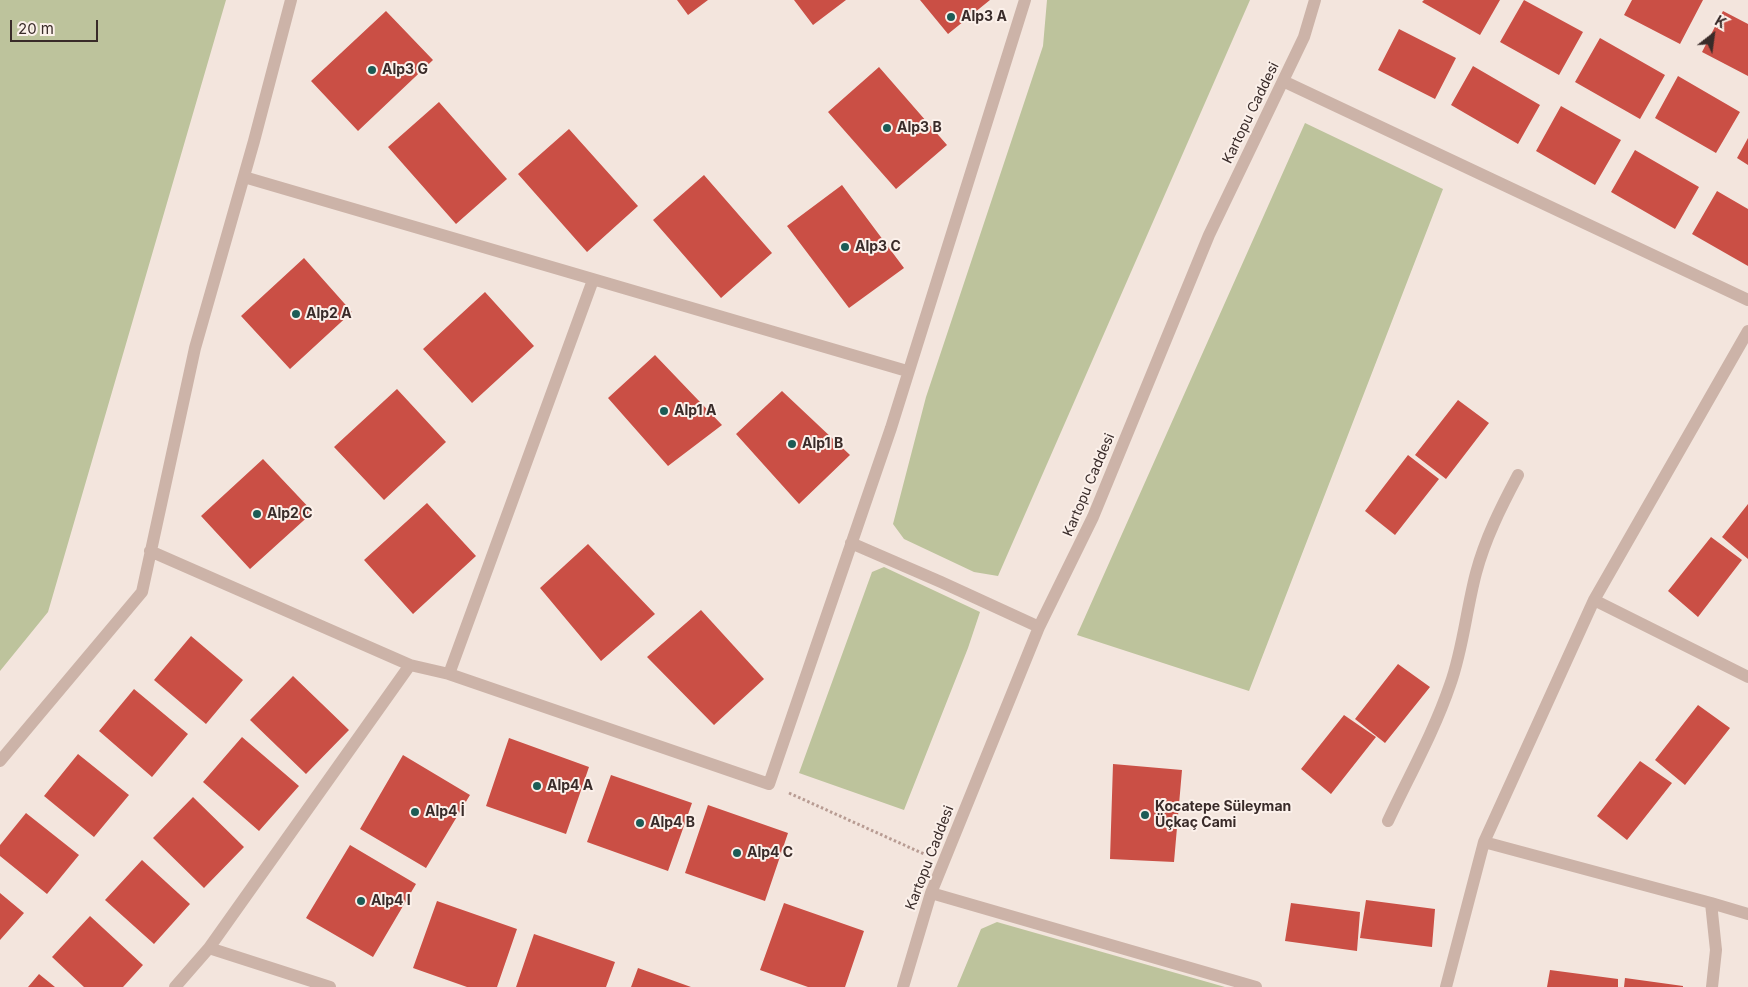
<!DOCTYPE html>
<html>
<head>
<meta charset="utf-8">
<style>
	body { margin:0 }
	#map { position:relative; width:1748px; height:987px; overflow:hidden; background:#f3e5dd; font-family:Inter,sans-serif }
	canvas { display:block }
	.north { position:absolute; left:1688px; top:10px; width:50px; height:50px; -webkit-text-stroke:4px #fbf0ea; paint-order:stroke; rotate:30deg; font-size:14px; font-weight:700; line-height:20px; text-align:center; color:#392b29 }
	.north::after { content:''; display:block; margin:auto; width:18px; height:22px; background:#392b29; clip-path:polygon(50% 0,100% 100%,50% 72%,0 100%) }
	.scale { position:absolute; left:10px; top:20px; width:88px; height:22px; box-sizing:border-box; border:2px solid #392b29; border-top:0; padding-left:6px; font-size:15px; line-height:18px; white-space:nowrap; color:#392b29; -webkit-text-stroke:4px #fbf0ea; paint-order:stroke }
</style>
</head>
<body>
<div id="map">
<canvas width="1748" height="987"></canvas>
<div class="north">K</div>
<div class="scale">20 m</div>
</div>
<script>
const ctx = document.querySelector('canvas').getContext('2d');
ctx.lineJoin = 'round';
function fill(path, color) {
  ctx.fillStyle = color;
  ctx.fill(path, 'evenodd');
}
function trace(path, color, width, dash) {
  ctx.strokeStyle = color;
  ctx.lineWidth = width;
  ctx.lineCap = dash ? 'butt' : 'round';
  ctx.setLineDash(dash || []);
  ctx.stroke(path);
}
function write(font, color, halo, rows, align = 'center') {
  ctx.font = font + ' Inter,sans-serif';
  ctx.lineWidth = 4;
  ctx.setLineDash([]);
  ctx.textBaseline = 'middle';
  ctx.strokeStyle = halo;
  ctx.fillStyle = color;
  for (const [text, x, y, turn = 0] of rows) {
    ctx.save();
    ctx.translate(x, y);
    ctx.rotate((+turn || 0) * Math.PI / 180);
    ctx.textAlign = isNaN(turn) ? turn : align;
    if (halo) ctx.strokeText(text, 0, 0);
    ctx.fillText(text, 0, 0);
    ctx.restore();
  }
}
const green = new Path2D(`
	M0,0H226L48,612L0,671Z
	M1047,0H1250L998,576L974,572L904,539L893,524L926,397L1043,46Z
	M1305,123L1443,189L1249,691L1077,635Z
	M884,567L980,612L968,648L904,810L799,773L872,572Z
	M997,922L1225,987H957L981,929Z`);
const building = new Path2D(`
	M677,0H708L688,15Z
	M794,0H846L813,25Z
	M920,0H990L948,34Z
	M1424,0H1500L1480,35L1422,2Z
	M1524,0L1583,32L1559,75L1500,42Z
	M1632,0H1703L1680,44L1624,15Z
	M386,11L433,60L358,131L311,81Z
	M1723,11L1748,24V76L1702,52Z
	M1399,29L1456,58L1435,99L1378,70Z
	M1600,38L1665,75L1640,119L1575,82Z
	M1473,66L1540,105L1518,144L1451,105Z
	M879,67L947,145L896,189L828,112Z
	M1678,76L1740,112L1716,153L1655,118Z
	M439,102L507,179L456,224L388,147Z
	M1561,106L1621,140L1595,185L1536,151Z
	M569,129L638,206L587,252L518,174Z
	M1748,138V165L1737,158Z
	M1635,150L1699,187L1675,229L1611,192Z
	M704,175L772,253L721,298L653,220Z
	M842,185L904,268L849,308L787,226Z
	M1717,191L1748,209V266L1692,234Z
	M304,258L352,312L290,369L241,316Z
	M485,292L534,346L472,403L423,349Z
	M655,355L722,425L668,466L608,398Z
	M397,389L446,442L384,500L334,447Z
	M782,391L850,455L799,504L736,434Z
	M1458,400L1489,423L1446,479L1415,455Z
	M1408,455L1439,479L1395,535L1365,511Z
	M263,459L313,512L250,569L201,516Z
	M427,503L476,556L413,614L364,560Z
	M1748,504V559L1722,537Z
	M1711,537L1742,560L1698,617L1668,591Z
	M588,544L655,614L601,661L540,588Z
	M701,610L764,679L714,725L647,657Z
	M191,636L243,680L206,724L154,680Z
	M1398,664L1430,687L1385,743L1355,719Z
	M293,676L349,730L306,774L250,720Z
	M134,689L188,734L152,777L99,731Z
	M1698,705L1730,728L1685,785L1655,760Z
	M1344,715L1376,737L1331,794L1301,769Z
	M242,737L299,786L259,831L203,782Z
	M509,738L589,767L566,834L486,806Z
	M78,754L129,795L94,837L44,796Z
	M403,755L470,795L426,868L360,829Z
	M1640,761L1672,783L1627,840L1597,816Z
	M1113,764L1182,770L1174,862L1110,859Z
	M611,775L692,803L668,871L587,842Z
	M193,797L244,847L204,888L153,838Z
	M708,805L788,833L765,901L685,873Z
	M26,813L79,855L47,894L0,856V845Z
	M350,845L416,884L373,957L306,918Z
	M142,860L190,904L154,944L105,900Z
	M0,893L24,913L0,940Z
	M1366,900L1435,909L1432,947L1360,938Z
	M437,901L517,929L497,987H467L413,968Z
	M784,903L864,931L845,987H808L760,970Z
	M1291,903L1360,912L1357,951L1285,941Z
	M90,916L143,965L123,987H84L52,957Z
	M534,934L615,962L606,987H516Z
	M638,968L691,987H631Z
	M1550,970L1618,979V987H1547Z
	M39,974L55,987H28Z
	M1625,978L1683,986V987H1624Z`);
const path = new Path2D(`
	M789,793L924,854`);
const minor = new Path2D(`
	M1283,81L1748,300
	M244,177L907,371
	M851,543L941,582L1039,627
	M150,551L410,665L449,674L769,784L891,428L1025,0
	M1594,600L1748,677
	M449,674L593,280
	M0,761L142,592L195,348L254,141L291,0
	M1388,821C1409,776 1434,732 1450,685C1463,649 1466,611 1476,573C1485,539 1501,507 1518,475
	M1484,842L1711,903L1748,914
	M931,893L1256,987
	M1711,903L1716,950L1712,987
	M209,948L330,987
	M175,987L209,948L410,665
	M903,987L931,893L1039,627L1093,517L1209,235L1304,37L1315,0
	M1446,987L1484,842L1594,600L1748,331`);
const markers = [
	[951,17,5,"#1c5c56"],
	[372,70,5,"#1c5c56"],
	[887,128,5,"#1c5c56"],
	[845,247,5,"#1c5c56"],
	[296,314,5,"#1c5c56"],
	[664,411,5,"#1c5c56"],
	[792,444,5,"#1c5c56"],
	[257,514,5,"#1c5c56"],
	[537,786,5,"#1c5c56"],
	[415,812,5,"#1c5c56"],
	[1145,815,5,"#1c5c56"],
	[640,823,5,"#1c5c56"],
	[737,853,5,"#1c5c56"],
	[361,901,5,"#1c5c56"]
];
const poiNames = [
	["Alp3 A",961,17],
	["Alp3 G",382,70],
	["Alp3 B",897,128],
	["Alp3 C",855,247],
	["Alp2 A",306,314],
	["Alp1 A",674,411],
	["Alp1 B",802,444],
	["Alp2 C",267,514],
	["Alp4 A",547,786],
	["Kocatepe Süleyman",1155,807],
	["Üçkaç Cami",1155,823],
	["Alp4 İ",425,812],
	["Alp4 B",650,823],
	["Alp4 C",747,853],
	["Alp4 I",371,901]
];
const streetNames = [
	["Kartopu Caddesi",1251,113,-64],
	["Kartopu Caddesi",1089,485,-67],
	["Kartopu Caddesi",930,858,-69]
];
fill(green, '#bdc39c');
fill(building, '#ca4f45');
trace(path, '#b89c93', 3, [2.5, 2.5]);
trace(minor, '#ccb3a8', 12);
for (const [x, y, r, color] of markers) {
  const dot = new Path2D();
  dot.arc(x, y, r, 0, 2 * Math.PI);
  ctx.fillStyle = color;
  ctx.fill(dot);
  trace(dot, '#fbf0ea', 2);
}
write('bold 14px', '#392b29', '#fbf0ea', poiNames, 'left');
write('14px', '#392b29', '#fbf0ea', streetNames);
</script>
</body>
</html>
